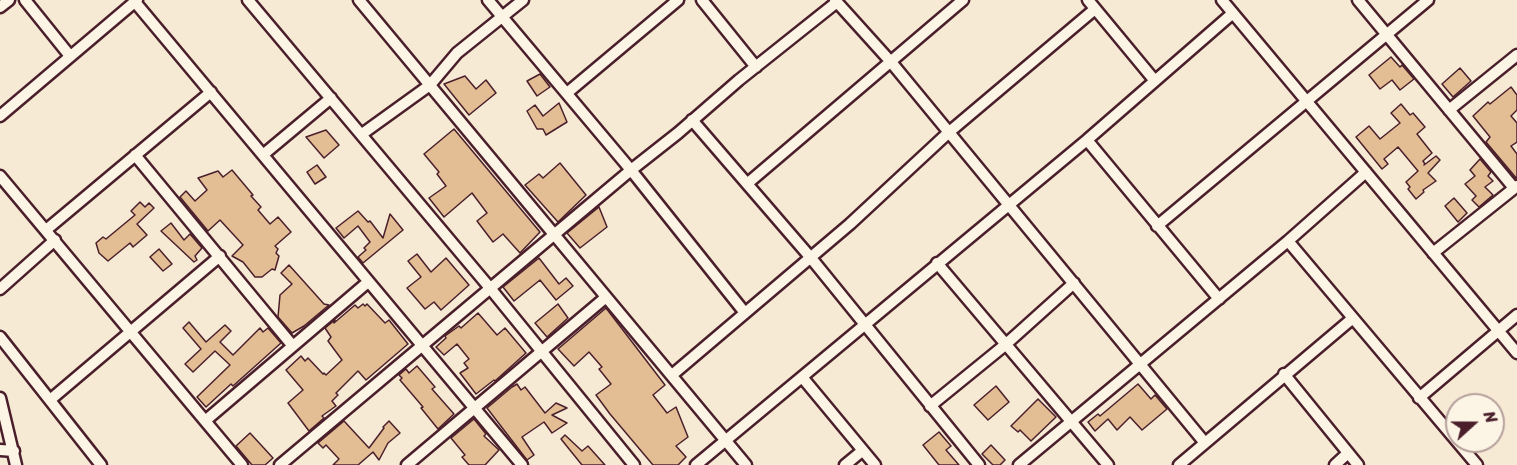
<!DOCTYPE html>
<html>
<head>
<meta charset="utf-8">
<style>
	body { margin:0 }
	#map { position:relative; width:1517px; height:465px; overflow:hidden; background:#f7ead5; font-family:Sriracha,sans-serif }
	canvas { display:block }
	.north { position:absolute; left:1445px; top:393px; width:60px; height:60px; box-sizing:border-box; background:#fcf5e5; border:2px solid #b59f9b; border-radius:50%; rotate:69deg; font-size:16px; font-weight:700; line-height:24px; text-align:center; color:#4a1f2b }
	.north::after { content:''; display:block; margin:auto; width:21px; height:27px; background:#4a1f2b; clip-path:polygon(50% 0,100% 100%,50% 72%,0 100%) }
</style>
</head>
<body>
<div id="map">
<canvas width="1517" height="465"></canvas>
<div class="north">N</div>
</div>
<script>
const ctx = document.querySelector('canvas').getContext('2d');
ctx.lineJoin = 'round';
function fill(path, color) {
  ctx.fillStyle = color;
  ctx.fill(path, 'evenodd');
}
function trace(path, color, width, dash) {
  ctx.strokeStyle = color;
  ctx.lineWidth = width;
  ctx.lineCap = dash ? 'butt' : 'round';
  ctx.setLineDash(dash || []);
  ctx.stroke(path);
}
const building = new Path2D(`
	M1391,57L1400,67L1402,65L1414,79L1400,90L1392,80L1380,89L1369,75Z
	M1460,68L1471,81L1453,97L1442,84Z
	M540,74L550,87L537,96L527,81Z
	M465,76L476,89L486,80L496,93L469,115L444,84Z
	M1511,87L1517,95V110L1511,116L1517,123V142L1511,146L1517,154V179L1486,142L1490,137L1473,116L1488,102L1490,104Z
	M559,103L567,122L546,135L543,129H537L527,111L535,105L543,116Z
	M1401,104L1410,115L1413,113L1425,127L1417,134L1432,153L1423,161L1425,164L1424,165L1436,156L1440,160L1428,173L1436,181L1423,190L1424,192L1416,199L1408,189L1410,187L1406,182L1418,171L1398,147L1384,159L1388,164L1382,169L1356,137L1369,126L1380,139L1400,123L1391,113Z
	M454,129L540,232L520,253L503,234L493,242L477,221L487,213L472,193L444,217L429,198L446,186L437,174L439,172L424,154Z
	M326,130L339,145L324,158L306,137Z
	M1480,159L1491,172L1488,176L1493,181L1485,187L1493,195L1479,207L1472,200L1476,196L1465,184L1475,176L1470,170Z
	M560,163L586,195L558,222L525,185L539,174L543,178Z
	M317,165L326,177L315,184L307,172Z
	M232,170L253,195L251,196L261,207L258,210L270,224L278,217L291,232L275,246L278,249L276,253L279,256L275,270L272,269L262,277H255L243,262L232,256L243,245L220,220L208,231L180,197L186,191L195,201L207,190L198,178L218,171L223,177Z
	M1454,198L1467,213L1458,222L1445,206Z
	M140,202L145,207L149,203L154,208L137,224L147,235L133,247L130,243L108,261L99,253L96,243L103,237L106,239L135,215L131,211Z
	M599,207L607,227L580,248L567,233Z
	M358,211L368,222L370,221L383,238L390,214L403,230L363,263L358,257L366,250L364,248L370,242L358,226L344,238L336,228Z
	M171,223L184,240L190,234L202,248L195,256L197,260L194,262L161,231Z
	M159,249L172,264L163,271L150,257Z
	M417,254L431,272L446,258L469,285L441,310L434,302L425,309L407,288L421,277L408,261Z
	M539,258L559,284L566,278L573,286L556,300L540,280L514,301L503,287Z
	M289,265L324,304L329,305L304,326L292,333L278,317L280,295L292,284L281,273Z
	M363,304L365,306L367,304L385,323L389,320L408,344L366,380L358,371L336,393L338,395L332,401L336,406L322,416L324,418L309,431L288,403L303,390L286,370L301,356L305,361L308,358L323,374L324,373L326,375L342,360L328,341L331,337L325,328L335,320L334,323L355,305L358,308Z
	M558,304L568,318L547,337L535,323Z
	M606,308L665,385L653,395L667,413L676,407L688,437L676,446L686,457L678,465H653L610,414L596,395L611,384L599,369L602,367L589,352L574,366L558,349Z
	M478,313L497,335L505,328L526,353L495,381L494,380L476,394L460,373L468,368L464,363L469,359L457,344L444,355L436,347L446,338L445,336L459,326L461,328Z
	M189,322L206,342L225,325L231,331L220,342L233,355L260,328L263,332L268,328L281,343L233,386L231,384L206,407L197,397L230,365L215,351L193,372L185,364L201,349L183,328Z
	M417,366L435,387L432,389L454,414L438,429L421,408L423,407L400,380L402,378L399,375L406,369L409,373Z
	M517,384L521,390L525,387L545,413L556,403L567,408L552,415L567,423L552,433L544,422L522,437L534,455L527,460L487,408L512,387Z
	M1138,384L1151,399L1155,395L1167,409L1142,430L1130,417L1117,430L1108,419L1095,431L1088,422L1098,414L1100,416Z
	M996,386L1009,402L988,420L974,405Z
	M1038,399L1056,417L1031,441L1020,430L1018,432L1011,426Z
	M474,419L486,434L484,436L499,450L485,465H469L462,457L465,455L451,438Z
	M344,421L369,448L384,428L383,427L389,421L400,433L388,443L379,460L373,452L358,465H333L339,459L326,445L323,448L318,443Z
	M939,432L951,446L946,450L959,465H939L923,445Z
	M250,433L273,458L265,465H252L236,446Z
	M565,435L582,451L588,446L605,465H582L561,439Z
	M991,445L1005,460L1000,465H993L982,454Z`);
const street = new Path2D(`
	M25,0L70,56
	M248,0L490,288L634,465
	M359,0L746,465
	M488,0L631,170L745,313
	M702,0L756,67
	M835,0L891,62L1205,443
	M1088,0L1155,81
	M1222,0L1517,353
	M1358,0L1514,188
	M135,2L522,465
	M0,7L9,0
	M567,93L678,0
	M1449,110L1517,55
	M0,116L137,0
	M692,120L811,258L979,465
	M362,134L430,85L457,53L523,0
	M1087,140L1219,299
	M264,154L331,98
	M135,155L292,345
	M0,176L242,465
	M748,183L963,0
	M1157,226L1428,0
	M46,230L211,92
	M1288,241L1477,465
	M1433,253L1517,186
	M937,263L1108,465
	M0,289L55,240
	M0,337L101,465
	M1284,374L1358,465
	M672,375L850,224L948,133L1095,9
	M802,377L875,465
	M0,398L16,465
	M1419,398L1517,315
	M50,400L220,256
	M930,406L1005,345L1074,283
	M205,421L368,282
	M0,450L14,451
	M280,465L631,170L678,133L739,80L837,2
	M407,465L605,298
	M696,465L1087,140L1233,13
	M845,465L862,451
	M1019,465L1288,241L1366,172
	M1179,465L1353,318
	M1335,465L1348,453`);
fill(building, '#e3be94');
trace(building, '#4a1f2b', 1.5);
trace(street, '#4a1f2b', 15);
trace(street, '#fcf5e5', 10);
</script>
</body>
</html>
